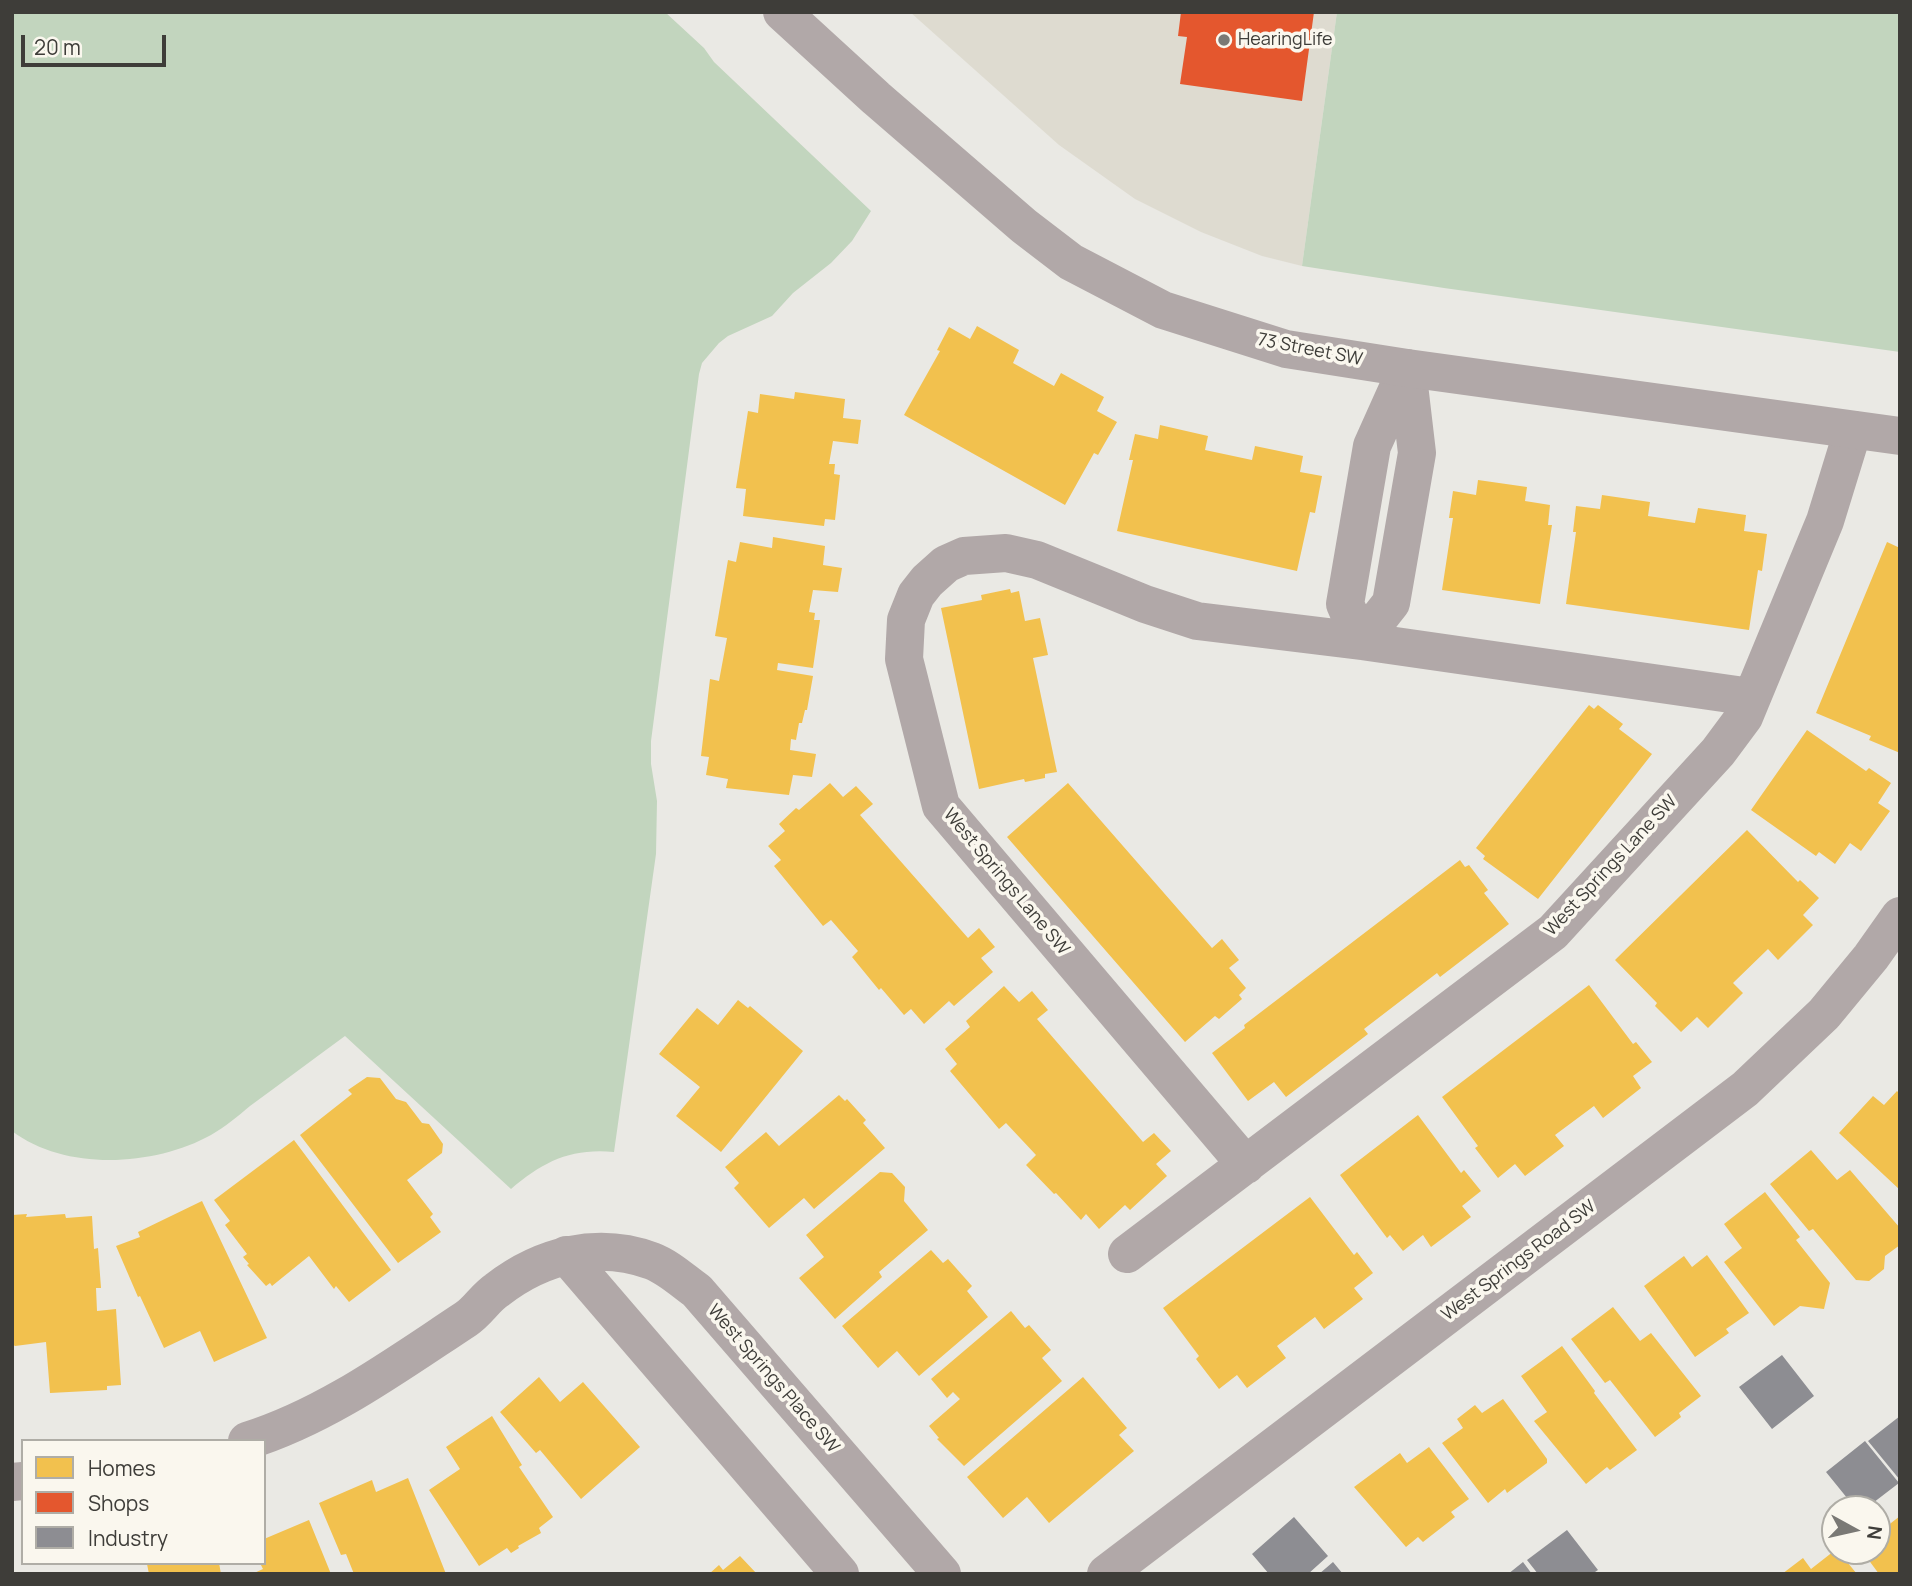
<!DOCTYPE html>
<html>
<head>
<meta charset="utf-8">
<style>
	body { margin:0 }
	#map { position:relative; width:1912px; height:1586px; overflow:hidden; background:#eae9e4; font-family:Manrope,sans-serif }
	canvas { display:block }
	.frame { position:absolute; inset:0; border:14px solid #3e3d39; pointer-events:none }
	.legend { position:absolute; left:21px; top:1439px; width:245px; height:126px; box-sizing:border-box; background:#faf7ee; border:2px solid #afada6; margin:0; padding:9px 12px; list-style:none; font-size:21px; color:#3e3d39 }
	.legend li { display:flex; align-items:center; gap:14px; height:35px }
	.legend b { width:35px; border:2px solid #afada6 }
	.north { position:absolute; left:1821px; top:1495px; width:70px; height:70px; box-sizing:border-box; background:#faf7ee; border:2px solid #afada6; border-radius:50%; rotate:98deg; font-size:19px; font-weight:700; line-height:28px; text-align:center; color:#3e3d39 }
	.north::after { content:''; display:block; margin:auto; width:24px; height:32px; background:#7a7975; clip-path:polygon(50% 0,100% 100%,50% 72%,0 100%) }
	.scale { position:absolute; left:21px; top:35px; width:145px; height:32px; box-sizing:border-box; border:4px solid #3e3d39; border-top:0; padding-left:9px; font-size:21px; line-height:24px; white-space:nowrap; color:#3e3d39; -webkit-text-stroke:5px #faf7ee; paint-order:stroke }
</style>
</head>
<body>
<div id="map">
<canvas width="1912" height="1586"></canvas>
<div class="frame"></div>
<ul class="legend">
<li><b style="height:19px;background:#f2c14e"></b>Homes</li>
<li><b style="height:19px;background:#e4572e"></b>Shops</li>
<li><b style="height:19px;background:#8d8d92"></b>Industry</li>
</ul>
<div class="north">N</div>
<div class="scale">20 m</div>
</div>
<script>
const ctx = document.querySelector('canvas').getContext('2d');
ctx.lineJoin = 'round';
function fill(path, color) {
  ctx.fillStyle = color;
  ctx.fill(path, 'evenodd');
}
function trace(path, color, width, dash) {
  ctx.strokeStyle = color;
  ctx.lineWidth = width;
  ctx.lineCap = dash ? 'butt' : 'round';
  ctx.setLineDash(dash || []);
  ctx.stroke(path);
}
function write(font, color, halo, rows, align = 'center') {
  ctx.font = font + ' Manrope,sans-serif';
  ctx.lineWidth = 7;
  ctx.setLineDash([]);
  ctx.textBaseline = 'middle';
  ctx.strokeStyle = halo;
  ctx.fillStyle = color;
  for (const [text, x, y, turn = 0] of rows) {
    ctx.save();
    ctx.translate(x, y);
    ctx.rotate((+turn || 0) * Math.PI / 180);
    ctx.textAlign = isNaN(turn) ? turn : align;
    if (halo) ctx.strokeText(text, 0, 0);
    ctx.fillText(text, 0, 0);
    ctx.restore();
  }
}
const built = new Path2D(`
	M910,12H1337L1302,266L1262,256L1201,232L1135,199L1059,145Z`);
const green = new Path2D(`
	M12,12H665L704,48L714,62L871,211L852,241L831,263L793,293L772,316L728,336L719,343L702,363L699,374L651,741V764L657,801L656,854L614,1152C570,1148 543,1162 511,1189L345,1036C313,1059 282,1083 250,1106C238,1116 225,1127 211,1135C155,1166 66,1172 12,1131Z
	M1337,12H1900V352L1444,288L1302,266Z`);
const homes = new Path2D(`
	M977,326L1019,350L1013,363L1054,386L1061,373L1104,397L1097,411L1117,422L1098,455L1094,453L1065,505L904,415L940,351L937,350L949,327L970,339Z
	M795,392L845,399L843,418L861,420L858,444L833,441L829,464H835L834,474L840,475L835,520L825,519L824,526L743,516L746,489L736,488L748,411L758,413L760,394L794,399Z
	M1160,425L1208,436L1205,450L1252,460L1255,446L1303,456L1300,472L1322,476L1315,513L1310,512L1297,571L1117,531L1133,460H1129L1135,434L1158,439Z
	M1478,480L1527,487L1525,501L1550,505L1548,525H1552L1540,604L1442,590L1453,518H1449L1453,491L1476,495Z
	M1602,495L1650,502L1648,516L1695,523L1698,508L1746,515L1744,531L1767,534L1762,571L1758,570L1749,630L1566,604L1576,532H1573L1576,506L1600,509Z
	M773,537L825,546L823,565L842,568L838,592L813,590L809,612L815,613L814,620H820L813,668L778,663L777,670L813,676L807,710H805L802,723H799L796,740L791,739L790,750L816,754L812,777L793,775L789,795L726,788L728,779L706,775L709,757L701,756L710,679L719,681L727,638L715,636L728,560L736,562L740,542L772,548Z
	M1887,542L1900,548V753L1869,740L1871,736L1816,713Z
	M1010,589L1011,593L1019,591L1025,621L1040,618L1048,655L1033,658L1057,772L1045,774V778L1025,782L1024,779L979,789L941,608L982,600L981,595Z
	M1589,705L1594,709L1598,705L1623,724L1619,729L1652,754L1538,899L1483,859L1485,856L1476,848Z
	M1807,730L1866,771L1869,768L1891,783L1878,803L1890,811L1861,851L1850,843L1835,864L1819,852L1816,856L1751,810Z
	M830,783L843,797L856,786L873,804L860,815L968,938L979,928L995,947L981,958L993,972L954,1006L949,1001L924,1024L911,1009L904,1015L881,988L879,990L852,957L858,951L831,920L823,926L774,866L781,860L768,846L785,831L779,824L796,808L799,810Z
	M1068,783L1212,948L1222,939L1239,960L1229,968L1246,988L1239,995L1242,999L1219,1019L1215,1016L1185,1042L1007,837Z
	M1747,830L1798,882L1800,880L1819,898L1803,915L1813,925L1778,960L1768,949L1733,983L1743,993L1708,1028L1697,1017L1681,1032L1655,1006L1657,1003L1615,960Z
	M1460,860L1465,867L1469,865L1488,890L1484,893L1509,924L1440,977L1437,973L1364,1029L1368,1034L1286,1097L1274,1082L1248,1101L1212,1053L1245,1028L1244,1025Z
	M1589,985L1633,1044L1636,1042L1652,1062L1633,1076L1641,1088L1603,1118L1594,1106L1555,1135L1564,1146L1525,1176L1515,1164L1498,1178L1475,1148L1478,1146L1442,1097Z
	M1004,986L1019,1002L1032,991L1048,1010L1037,1019L1143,1142L1154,1133L1171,1151L1156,1164L1167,1176L1130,1210L1125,1205L1099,1229L1086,1214L1081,1220L1056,1193L1054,1194L1026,1165L1036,1155L1006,1123L999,1129L950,1071L957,1064L945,1049L970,1027L966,1021Z
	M738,1000L748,1008L750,1006L803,1051L721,1152L676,1116L700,1087L659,1054L697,1008L718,1025Z
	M367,1077L380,1078L396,1099L406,1102L422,1123L429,1124L443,1144L442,1153L407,1180L433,1214L430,1217L441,1232L398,1263L300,1135L352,1094L348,1090Z
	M1897,1091L1900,1094V1190L1839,1133L1873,1096L1884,1105Z
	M839,1095L845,1101L847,1099L866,1120L863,1123L885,1148L814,1209L804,1198L769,1228L734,1188L739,1183L725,1167L766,1132L779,1146Z
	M1418,1115L1461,1173L1464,1170L1481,1191L1462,1206L1471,1217L1431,1247L1423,1235L1403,1251L1390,1235L1387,1238L1340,1175Z
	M294,1140L391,1270L349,1302L336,1286L334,1289L309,1256L272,1286L270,1283L266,1286L247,1265L249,1264L243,1257L247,1254L225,1225L230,1221L214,1200Z
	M1811,1150L1837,1180L1850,1170L1900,1228V1245L1885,1256L1884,1269L1869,1281L1856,1280L1813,1229L1809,1231L1770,1184Z
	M880,1172L892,1173L905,1187L904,1201L928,1230L879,1272L882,1277L835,1319L799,1278L824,1257L806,1235Z
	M1765,1192L1800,1237L1796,1240L1830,1283L1824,1309L1800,1306L1774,1326L1724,1262L1742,1248L1724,1224Z
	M1310,1197L1354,1255L1357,1252L1373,1273L1354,1288L1363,1299L1324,1329L1315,1317L1277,1346L1286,1358L1247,1388L1237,1375L1219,1389L1196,1359L1199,1356L1163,1308Z
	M202,1201L267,1338L214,1362L200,1331L164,1348L140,1296L138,1297L116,1246L140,1237L138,1232Z
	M27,1214L26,1217L65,1214L66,1218L92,1216L94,1249L98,1248L101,1288H96L97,1311L116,1309L121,1385L107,1386V1390L50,1393L46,1342L15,1346L12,1344V1215Z
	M931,1250L943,1263L948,1259L972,1286L967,1291L988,1317L919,1376L897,1351L878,1368L842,1326Z
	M1707,1255L1749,1313L1726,1329L1729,1333L1695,1357L1644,1286L1684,1256L1692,1267Z
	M1613,1307L1640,1341L1651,1333L1701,1396L1679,1413L1681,1417L1655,1437L1610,1380L1605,1383L1571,1339Z
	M1011,1311L1025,1328L1029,1325L1051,1350L1042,1358L1062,1381L964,1466L937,1439L939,1438L929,1426L960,1399L953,1392L947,1398L931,1379Z
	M1562,1346L1595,1391L1594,1393L1637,1450L1610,1470L1607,1467L1586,1484L1534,1421L1547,1412L1521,1376Z
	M539,1377L560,1402L583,1382L640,1447L581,1499L540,1450L536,1453L500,1412Z
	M1083,1377L1127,1428L1119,1435L1134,1451L1049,1523L1027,1497L1003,1518L967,1477Z
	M1503,1399L1547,1459V1463L1507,1493L1505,1489L1488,1503L1442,1443L1463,1428L1457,1419L1475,1405L1482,1413Z
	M492,1416L522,1465L519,1467L553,1517L539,1528L541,1533L518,1546L519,1548L511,1553L507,1548L479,1566L429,1490L460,1469L446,1447Z
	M1429,1447L1469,1499L1451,1512L1455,1517L1423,1542L1418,1537L1406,1547L1354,1487L1400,1453L1407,1463Z
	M408,1478L446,1574H354L346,1554L341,1555L319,1503L372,1480L376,1492Z
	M1900,1516V1574H1879L1862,1551H1877V1534Z
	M309,1520L331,1574H252L263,1569L260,1563H264V1539Z
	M1834,1551H1838L1857,1574H1782L1803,1558L1811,1569Z
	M740,1556L757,1574H709L719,1565L723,1570Z
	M152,1563H219L221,1574H149L147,1564Z`);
const shops = new Path2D(`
	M1181,12H1314L1302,101L1180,84L1187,37L1178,36Z`);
const industry = new Path2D(`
	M1782,1355L1814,1396L1772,1429L1739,1387Z
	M1900,1416V1480L1868,1441Z
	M1865,1441L1899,1483L1865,1509H1856L1826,1472Z
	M1294,1517L1328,1556L1308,1574H1269L1252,1554Z
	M1567,1530L1598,1570L1592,1574H1538L1527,1560Z
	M1333,1562L1343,1574H1319Z
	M1523,1562L1532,1574H1508Z`);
const minor = new Path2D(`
	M1407,368L1417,453L1391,603L1361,641L1345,604L1372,446Z
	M1246,1165L941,806L904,659L906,620L916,595L927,581L946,564L964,556L1006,553L1037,560L1145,604L1197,621L1361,641L1751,697
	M1127,1254L1553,932L1718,752L1744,717L1825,521L1853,430
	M566,1255L840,1574
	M247,1441C327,1416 396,1365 466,1319C478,1311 485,1298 497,1290C542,1255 598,1241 652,1261C668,1267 683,1281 697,1291L942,1574
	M12,1482L23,1481
	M1106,1574L1745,1089L1824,1014L1871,957L1900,916`);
const tertiary = new Path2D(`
	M782,12L876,98L1024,226L1071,262L1163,310L1286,349L1407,368L1900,436`);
const markers = [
	[1224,40,7,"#7a7975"]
];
const poiNames = [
	["HearingLife",1238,40]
];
const streetNames = [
	["73 Street SW",1310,350,11],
	["West Springs Lane SW",1611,866,-47],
	["West Springs Lane SW",1006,882,50],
	["West Springs Road SW",1519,1261,-37],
	["West Springs Place SW",773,1379,49]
];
fill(built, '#dedbd0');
fill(green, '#c2d5be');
fill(homes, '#f2c14e');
fill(shops, '#e4572e');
fill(industry, '#8d8d92');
trace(minor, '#b1a8a8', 38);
trace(tertiary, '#b1a8a8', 38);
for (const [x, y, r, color] of markers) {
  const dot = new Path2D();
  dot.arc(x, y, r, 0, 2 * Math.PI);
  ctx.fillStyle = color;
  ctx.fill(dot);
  trace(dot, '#faf7ee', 2.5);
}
write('18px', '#3e3d39', '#faf7ee', poiNames, 'left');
write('18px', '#3e3d39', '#faf7ee', streetNames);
</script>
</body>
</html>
